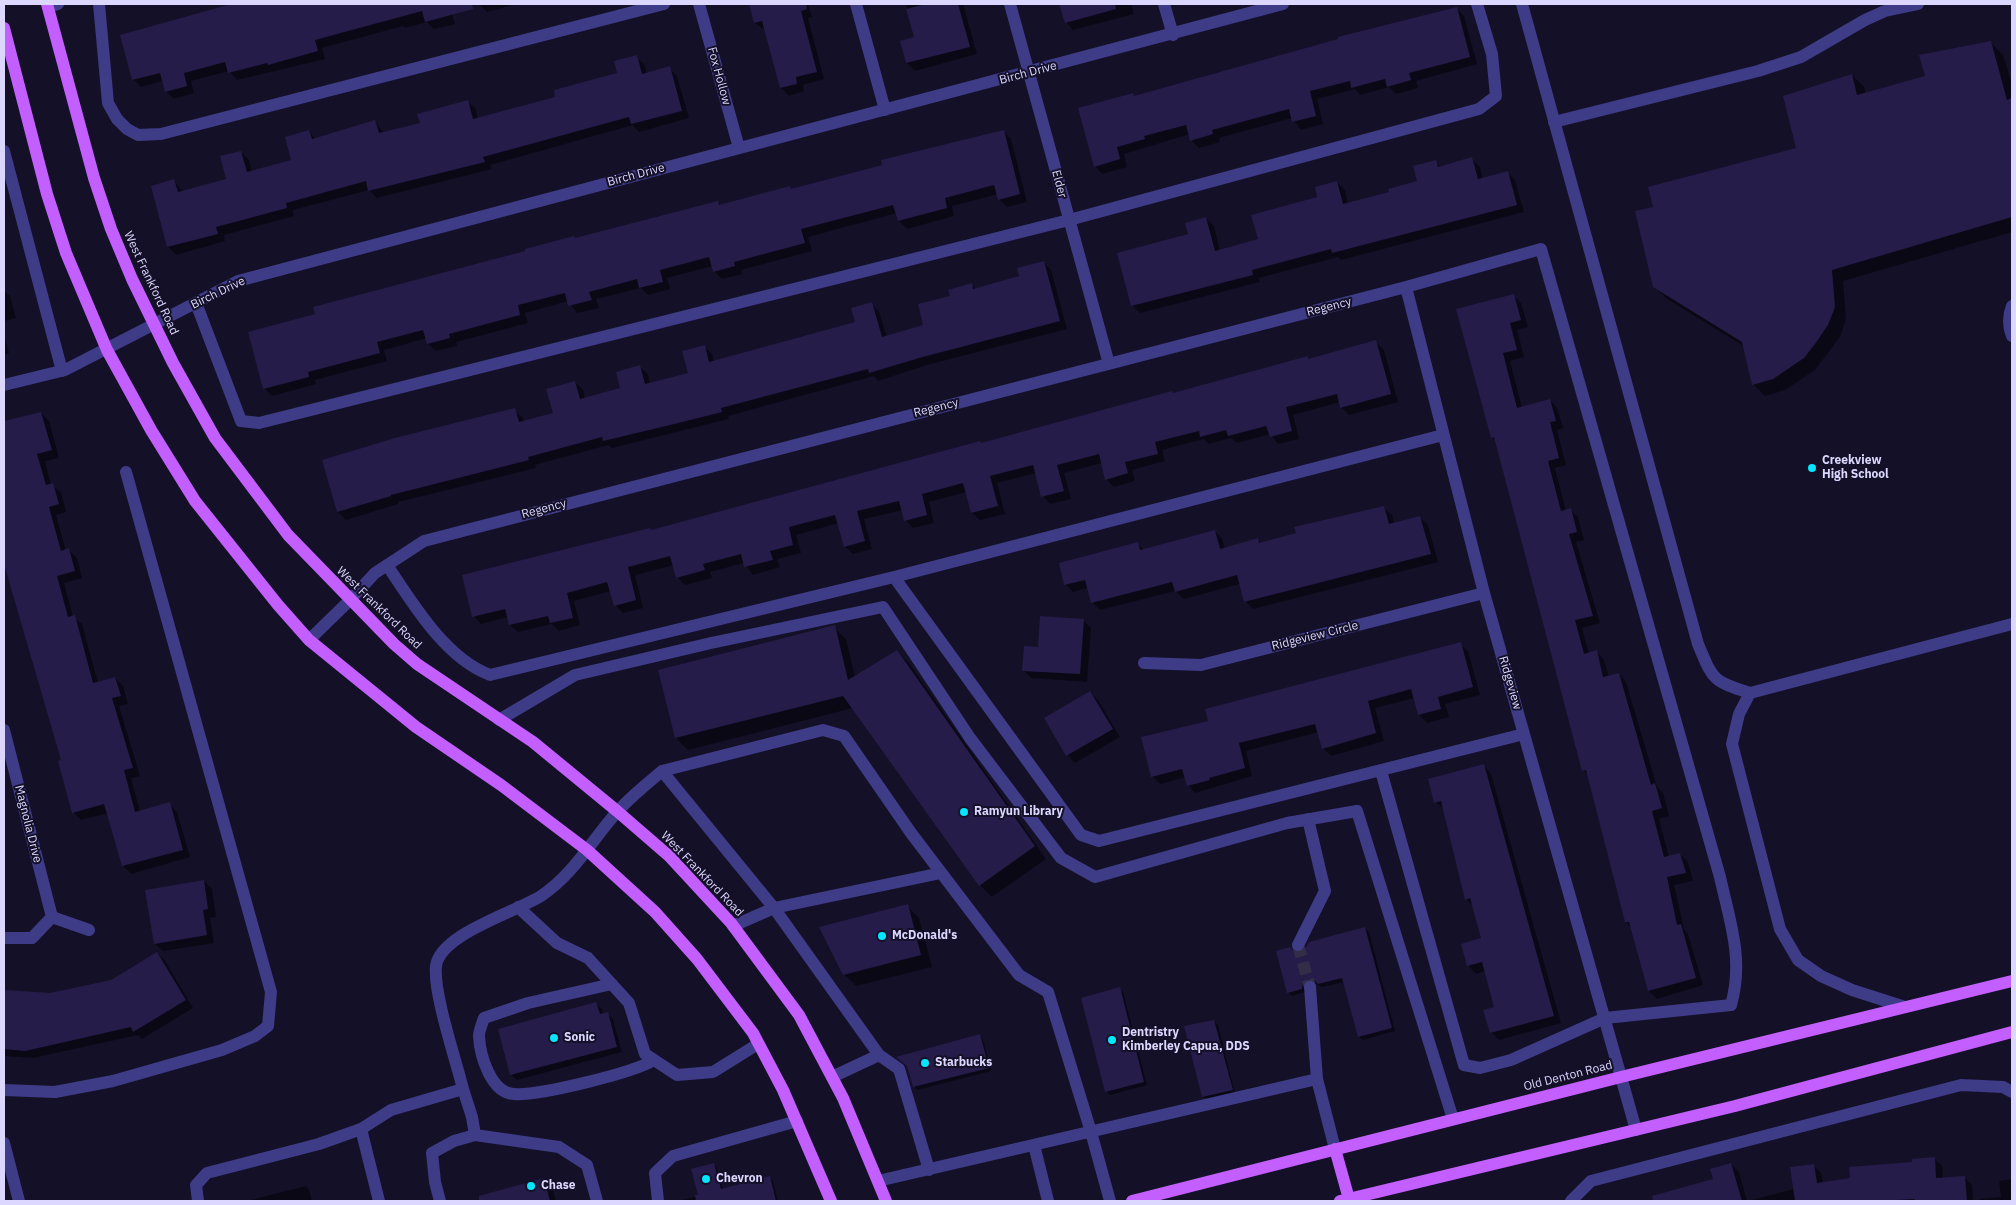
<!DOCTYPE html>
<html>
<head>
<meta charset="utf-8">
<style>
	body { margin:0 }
	#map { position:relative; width:2016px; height:1205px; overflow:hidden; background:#141028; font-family:"IBM Plex Sans",sans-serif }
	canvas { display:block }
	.frame { position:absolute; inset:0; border:5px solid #dcd7ff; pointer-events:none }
</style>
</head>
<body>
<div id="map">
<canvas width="2016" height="1205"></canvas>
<div class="frame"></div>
</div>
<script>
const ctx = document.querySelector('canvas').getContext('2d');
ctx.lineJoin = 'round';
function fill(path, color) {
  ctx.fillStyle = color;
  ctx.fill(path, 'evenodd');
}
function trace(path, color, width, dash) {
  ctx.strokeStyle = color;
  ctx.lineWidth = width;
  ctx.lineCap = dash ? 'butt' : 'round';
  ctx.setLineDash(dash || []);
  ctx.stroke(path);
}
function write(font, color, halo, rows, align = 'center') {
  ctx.font = font + ' "IBM Plex Sans",sans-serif';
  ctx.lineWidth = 4;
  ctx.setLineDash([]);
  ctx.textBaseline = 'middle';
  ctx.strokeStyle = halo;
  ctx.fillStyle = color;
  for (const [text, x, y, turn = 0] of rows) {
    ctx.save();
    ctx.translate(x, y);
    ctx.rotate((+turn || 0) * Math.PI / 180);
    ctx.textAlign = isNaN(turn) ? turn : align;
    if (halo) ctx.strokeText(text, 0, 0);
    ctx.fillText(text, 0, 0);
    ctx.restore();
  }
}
const shadow = new Path2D(`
	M250,4H449L455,24L434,29L427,22L405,28L403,26L322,48L325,59L237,80L229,71L191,81L194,93L174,99L166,91L162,81L141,87L133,79L238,7Z
	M479,4H516L487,12Z
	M750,4H808L812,17L808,18L824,79L803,85L804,91L789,96L781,88L765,30L755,23Z
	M906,4H963L977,54L915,71L907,63L902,41L915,38Z
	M1061,4H1131L1134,14L1073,30L1066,22Z
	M1456,8L1464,16L1477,64L1416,81L1418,88L1396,94L1389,87L1360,95L1355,89L1317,99L1323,124L1301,130L1292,118L1219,138L1220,142L1199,148L1191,140L1190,134L1124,154L1127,167L1102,174L1095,166L1135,97Z
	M1991,43L2003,55L2012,84V232L1843,281L1846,319L1840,337L1815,370L1785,390L1765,396L1753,384L1745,347L1667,299L1655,287V208L1798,149L1852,75L1864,87L1866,94L1927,77Z
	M636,57L644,64L647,74L669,68L677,76L689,118L639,132L633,125L490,165L492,169L377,198L369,190L293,210L294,216L224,235L225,241L176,255L168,247L152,186L174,181L183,192L228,180L241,152L249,160L252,172L293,161L309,132L316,139L375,122L384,133L421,124L468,102L476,109L478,119L557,98L619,74Z
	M1003,131L1011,139L1027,202L1007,207L999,199L998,194L952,206L954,216L907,229L899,221L897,213L808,237L812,251L741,270L742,274L722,279L714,271L713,266L667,278L670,289L648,295L641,288L596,299L599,308L577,313L568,301L525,313L528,323L456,342L457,346L436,351L428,344L427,338L384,350L387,361L315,380L316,384L272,396L264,388L576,239L718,202L721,206L792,190Z
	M1472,159L1480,167L1483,179L1507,172L1515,180L1524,212L1341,260L1338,257L1259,278L1260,282L1140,313L1132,305L1206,218L1214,226L1220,251L1260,240L1337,182L1345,190L1348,204L1390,193L1419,182L1435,162L1441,167Z
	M1043,262L1051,270L1067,329L927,365L878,381L874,376L728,416L729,419L612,448L608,445L535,465L536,468L398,502V504L346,520L338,512L514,410L522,417L524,422L554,414L575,382L583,390L585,399L622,389L640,367L648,374L650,384L689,374L704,346L712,354L714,362L856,323L872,304L879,312L887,337L925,326L951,297L971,285L976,289L1020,277Z
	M4,290L10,296L16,318L4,321Z
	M1513,295L1521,303L1528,327L1517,330L1524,357L1510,361L1522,408L1550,400L1557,408L1563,428L1557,430L1566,465L1555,468L1566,511L1570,510L1578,517L1584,540L1576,542L1600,623L1582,628L1589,654L1597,652L1604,660L1609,677L1619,674L1626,682L1657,787L1663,793L1669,816L1659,819L1669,857L1680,854L1688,862L1693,881L1674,885L1684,929L1688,934L1703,985L1657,999L1649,991L1632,928L1626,922L1589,776L1583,770L1496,441L1492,437L1458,310Z
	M4,334L9,353L4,355Z
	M1376,342L1384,350L1398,402L1349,415L1341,407L1340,402L1293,415L1299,439L1278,444L1270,434L1237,443L1231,438L1209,444L1204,439L1162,450L1165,461L1132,470L1135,481L1114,487L1106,479L1102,463L1064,473L1071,499L1050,504L1043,496L1036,473L997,483L1005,514L980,520L972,513L966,492L929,502L934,523L913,528L906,520L903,510L864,519L872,549L853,554L845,547L839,523L796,535L801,553L777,559L780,567L753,575L744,563L710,572L712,578L685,585L677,577L674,565L635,575L643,608L623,613L615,605L611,591L574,601L580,625L559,631L552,624L518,632L510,625L508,617L481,624L474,616L652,531L980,442L982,444L1307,358L1309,360Z
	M41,413L49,421L59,458L45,461L51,485L61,492L66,512L56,515L66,551L69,550L77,558L82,578L64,583L73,617L82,624L98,683L115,678L123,686L128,704L119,706L140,776L131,778L140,812L169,804L177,812L190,857L131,874L123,866L108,813L81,820L73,812L62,761L4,549V423Z
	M1384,508L1392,515L1394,524L1420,518L1428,525L1438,562L1253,609L1245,601L1240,584L1184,599L1175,591L1100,610L1092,602L1088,588L1073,592L1065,584L1138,544L1144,550L1215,531L1222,539L1225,549L1258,540L1262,544Z
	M1083,620L1091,628L1087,682L1031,678L1023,670L1039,648Z
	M834,627L846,639L855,677L897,651L909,663L1046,859L992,897L980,885L853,708L688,750L676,738Z
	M1460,644L1468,651L1480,695L1445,704L1449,717L1427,723L1419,715L1414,698L1375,708L1384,741L1331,756L1323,748L1319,732L1246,751L1252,776L1195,793L1188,785L1186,777L1160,784L1152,776L1209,722Z
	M1090,692L1098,700L1120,737L1075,763L1067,755Z
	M1484,766L1491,774L1561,1023L1499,1040L1491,1032L1495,1008L1485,971L1476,974L1469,966L1463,944L1483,939L1474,907L1466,899L1445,809L1435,802Z
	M204,881L212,889L216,917L210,918L214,943L163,951L155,944Z
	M907,906L919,918L932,967L856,986L844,974Z
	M1365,928L1369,932L1395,1031L1363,1040L1359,1037L1344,982L1322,987L1313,982L1305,992L1292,996L1288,992L1295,953L1299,954Z
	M157,953L165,961L193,1008L142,1039L138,1035L33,1058L4,1056V991L50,995L111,981Z
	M1119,989L1123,992L1147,1085L1110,1095L1106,1091Z
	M596,1004L602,1009L603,1015L608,1014L613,1019L622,1052L517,1080L511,1075Z
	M1214,1021L1218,1025L1235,1094L1207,1100L1203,1097Z
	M980,1036L983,1039L991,1071L917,1090L914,1086Z
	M1934,1158L1942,1166L1943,1179L1964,1177L1972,1185L1973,1201H1747L1794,1189L1814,1166L1821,1173L1823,1183L1851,1179Z
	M714,1164L717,1168L723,1190L769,1178L773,1181L778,1201H677L699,1196Z
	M1731,1164L1739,1172L1747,1201H1677L1675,1191L1715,1180Z
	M2012,1179V1201H1980L1979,1199L2001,1197L1999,1181Z
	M543,1180L553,1190L556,1201H493L491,1194Z
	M306,1186L309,1190L312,1201H247Z`);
const building = new Path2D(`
	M231,4H472L473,9L425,22L422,11L315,40L318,51L268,65L267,63L228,73L225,62L184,73L187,86L165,92L160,73L132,80L120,35Z
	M749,4H806L807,9L801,11L817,72L796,77L797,84L780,88L762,21L754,23Z
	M926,4H958L970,47L906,63L900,41L914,37L906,9Z
	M1059,4H1115L1116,9L1065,23Z
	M1457,7L1470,57L1409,73L1411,80L1387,87L1385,79L1351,88L1350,81L1310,91L1316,116L1292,122L1289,109L1212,130L1213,134L1190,141L1186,125L1144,136L1145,139L1117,147L1120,159L1094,167L1078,108L1133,93L1134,96L1338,39V37Z
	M1991,41L2007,100L2012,98V217L1832,270L1835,307L1828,325L1815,344L1804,358L1773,379L1752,385L1742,342L1653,287L1635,211L1653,207L1648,187L1796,148L1783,96L1852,74L1857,95L1925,76L1919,55Z
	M637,55L642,74L670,66L682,111L631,124L629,117L483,157L485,162L368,191L366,181L286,203L287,208L216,227L218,234L167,247L151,186L174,179L178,192L226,179L220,156L241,151L247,172L291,160L285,137L309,130L312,139L375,120L379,133L420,123L417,114L468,100L473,119L555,97L554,90L617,73L614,61Z
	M1004,130L1020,194L998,200L994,185L945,198L947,208L898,221L893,205L801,229L805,243L734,262L735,266L713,272L709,257L660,270L663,282L639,288L637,279L589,292L592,300L568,306L565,293L518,305L520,315L449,334L450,338L427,344L423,330L377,342L380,353L308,372L309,377L263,389L248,332L315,314L313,307L525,251V249L574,236L575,238L718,201L719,205L790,186L791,189L882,165L881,160Z
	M1472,157L1478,179L1508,171L1517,205L1332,253L1331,249L1252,270L1253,275L1131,306L1117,253L1188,234L1185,223L1206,217L1215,251L1258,239L1251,215L1317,197L1315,187L1337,181L1343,204L1389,192L1388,189L1417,181L1413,166L1436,160L1438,167Z
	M1044,261L1060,321L919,358L869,373L868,369L721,408L722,412L670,425L603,441L602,437L528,457L529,460L391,495V496L337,512L322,460L395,438L515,408L519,422L553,413L546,389L575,381L580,399L620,388L616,372L640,365L645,384L688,373L682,351L705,345L709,362L855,322L851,308L872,302L882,337L923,325L918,304L950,296L948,290L972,283L973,289L1019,276L1017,268Z
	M1514,294L1521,320L1510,323L1517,350L1503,353L1517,408L1550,399L1556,421L1550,422L1559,458L1548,461L1561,511L1571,508L1577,532L1569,534L1593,616L1575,620L1584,654L1597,650L1603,677L1619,673L1651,785L1655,783L1662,808L1652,811L1664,857L1680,853L1686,873L1667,877L1677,925L1681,924L1696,978L1648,991L1629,922H1625L1586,770L1582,771L1494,437L1491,438L1456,309Z
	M1376,340L1391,394L1340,408L1337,394L1286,407L1292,431L1270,437L1266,426L1228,436L1226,430L1200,437L1199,431L1155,442L1158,454L1125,462L1128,473L1105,480L1099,454L1057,465L1064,491L1041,497L1033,465L990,476L998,506L971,513L963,483L922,494L927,515L904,521L899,501L857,511L865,541L844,547L835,515L789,527L793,545L770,551L773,560L744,567L741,554L703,564L705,570L676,578L670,556L628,567L636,600L614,606L607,582L567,593L573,618L550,623L548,616L509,625L505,609L472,617L462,575L650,528L651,530L980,441L981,443L1172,391L1173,393L1308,356V359Z
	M41,412L52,450L37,454L46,485L53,483L59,504L49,507L61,551L69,548L75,571L57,576L68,617L75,615L93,683L115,677L121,696L112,698L133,768L124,770L135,812L170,802L183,850L122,866L104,804L72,813L58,761L61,760L4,564V421Z
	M1384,506L1389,524L1420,516L1431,554L1244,602L1237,575L1175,592L1172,582L1091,603L1085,580L1064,585L1059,563L1138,542L1140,550L1215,530L1220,549L1258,538L1259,543L1296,533L1294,527Z
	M1040,616L1084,619L1080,674L1022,671L1024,646L1038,647Z
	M835,625L848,680L897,650L1035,846L979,886L843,696L675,738L658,670Z
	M1461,642L1473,687L1438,697L1441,709L1418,715L1411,689L1368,701L1376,733L1322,749L1315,724L1239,743L1245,768L1209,778L1210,780L1187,786L1182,769L1151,777L1141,737L1208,721L1205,709Z
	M1090,691L1113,729L1066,756L1044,718Z
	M1484,764L1554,1016L1490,1033L1483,1010L1494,1007L1482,962L1467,966L1461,944L1481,938L1470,898L1465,900L1441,801L1434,803L1428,779Z
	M204,880L208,909L203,910L207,935L154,944L145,890Z
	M908,904L921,955L843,975L819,927Z
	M1365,927L1392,1028L1358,1037L1342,978L1318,984L1314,980L1309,979L1303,983L1302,989L1287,993L1276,951L1290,947L1294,952L1299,953L1305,949L1309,942Z
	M157,952L186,1000L133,1032L131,1027L25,1051L4,1049V990L50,993L111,980Z
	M1120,987L1144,1082L1105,1092L1081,998Z
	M596,1002L600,1014L608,1012L617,1047L510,1075L498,1029Z
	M1214,1020L1233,1090L1202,1097L1184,1026Z
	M980,1034L989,1068L913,1087L907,1066L896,1057Z
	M1935,1157L1936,1178L1965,1176L1967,1201H1915V1199L1877,1201H1795L1790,1167L1814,1164L1817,1183L1850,1178L1849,1167L1912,1162V1159Z
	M714,1163L721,1189L770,1176L776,1201H696L695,1195H698L691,1169Z
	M1731,1163L1742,1201H1653L1652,1196L1713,1179L1710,1169Z
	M544,1178L550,1201H479V1196Z`);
const minorTunnel = new Path2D(`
	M1298,945L1310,987`);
const minor = new Path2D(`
	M99,4L108,103L117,119L127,129L138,135L161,134L664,4
	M699,4L739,148
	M856,4L885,110
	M1010,4L1109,364
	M1164,4L1173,35
	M1522,4L1698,644C1713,679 1711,681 1750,693L2012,624
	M48,7L58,4
	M1554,122L1758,71L1801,57L1865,20L1885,11L1918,4
	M4,151L62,371
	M1406,287L1484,593L1636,1130
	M196,303L241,421L259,423L1069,220L1479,109L1496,96L1492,54L1477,4
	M2012,306C2008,316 2008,326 2012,336
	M4,385L65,370L238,281L1283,4
	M387,565C413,604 445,658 490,675L894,577L1443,435
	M894,577L1081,835L1099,841L1524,734
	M309,640L349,601L375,573L424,541L1406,287L1541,249L1720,877C1730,922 1744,960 1731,1005L1605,1018L1511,1060L1480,1068L1464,1065L1381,771
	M1144,663L1201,665L1484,593
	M1750,693L1739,714L1732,744L1780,929L1798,960L1821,976L1852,990L1905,1007
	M499,720L575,675L711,643L883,607L970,738L1061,858L1095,877L1287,823L1357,811L1453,1119
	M4,730L52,917L32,938H4
	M662,771L823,730L844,736L911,833L1019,975L1048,992L1091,1132L1110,1201
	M518,907L557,943L588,958L629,1003L645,1054L677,1075L713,1072L758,1044
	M52,917L89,930
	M733,926L774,908L879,1055
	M1298,945L1325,891L1308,819
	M612,984L528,1003L484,1018C482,1024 479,1031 479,1036C480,1056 491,1093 514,1094C538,1096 633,1073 654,1060
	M1310,987L1317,1079L1335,1149
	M832,1077L879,1055L899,1069L929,1170
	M463,1089L472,1117L475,1135L559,1147L587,1165L597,1201
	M4,1090L55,1092L113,1081L222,1050L255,1036L268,1026L271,992L126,472
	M361,1129L379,1201
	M4,1143L19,1201
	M1034,1145L1048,1201
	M878,1181L1317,1079
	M198,1201L196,1185L207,1173L319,1144L361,1129L391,1110L463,1089C456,1060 433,993 436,966C440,934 516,912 541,896C574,874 591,841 617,812C630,797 647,784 662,771L774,908L941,873
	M440,1201L435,1182L432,1153L454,1141L475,1135
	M658,1201L655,1173L673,1156L797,1121
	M1571,1201L1591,1181L1961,1085L2003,1087L2012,1092`);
const major = new Path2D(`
	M47,4L94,178L111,229L132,279L173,363L215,438L288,535L394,644L417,664L533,742L617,811L669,856L731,923L799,1015L843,1098L886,1201
	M4,28L47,194L66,253L107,350L151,430L195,501L278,605L309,640L416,727L501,785L587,850L655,912L697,959L753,1033L783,1090L831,1201
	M1335,1149L1349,1199
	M1132,1201L1621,1077L2012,981
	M1340,1201L1735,1106L2012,1032`);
const markers = [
	[1812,468,5,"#04e6fe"],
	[964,812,5,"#04e6fe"],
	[882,936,5,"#04e6fe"],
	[554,1038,5,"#04e6fe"],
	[1112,1040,5,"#04e6fe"],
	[925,1063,5,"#04e6fe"],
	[706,1179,5,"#04e6fe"],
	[531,1186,5,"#04e6fe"]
];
const streetNames = [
	["Birch Drive",1028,73,-15],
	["Fox Hollow",719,76,75],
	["Birch Drive",636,175,-15],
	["Elder",1059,184,75],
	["West Frankford Road",151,283,65],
	["Birch Drive",218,293,-26],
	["Regency",1329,307,-14],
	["Regency",936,408,-14],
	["Regency",544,509,-15],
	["West Frankford Road",379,608,44],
	["Ridgeview Circle",1315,636,-14],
	["Ridgeview",1510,683,74],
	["Magnolia Drive",28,824,76],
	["West Frankford Road",702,874,46],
	["Old Denton Road",1568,1076,-14]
];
const poiNames = [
	["Creekview",1822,461],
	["High School",1822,475],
	["Ramyun Library",974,812],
	["McDonald's",892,936],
	["Dentristry",1122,1033],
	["Kimberley Capua, DDS",1122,1047],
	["Sonic",564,1038],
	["Starbucks",935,1063],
	["Chevron",716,1179],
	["Chase",541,1186]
];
fill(shadow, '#0007');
fill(building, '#251c49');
trace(minorTunnel, '#322e48', 12, [12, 6]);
trace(minor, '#3e3b87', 12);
trace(major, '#c25ffe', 12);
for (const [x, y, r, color] of markers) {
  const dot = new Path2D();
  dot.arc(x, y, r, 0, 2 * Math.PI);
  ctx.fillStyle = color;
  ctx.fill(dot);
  trace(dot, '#141028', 2);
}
write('12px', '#dcd7ff', '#141028', streetNames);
write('bold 12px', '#dcd7ff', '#141028', poiNames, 'left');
</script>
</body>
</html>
